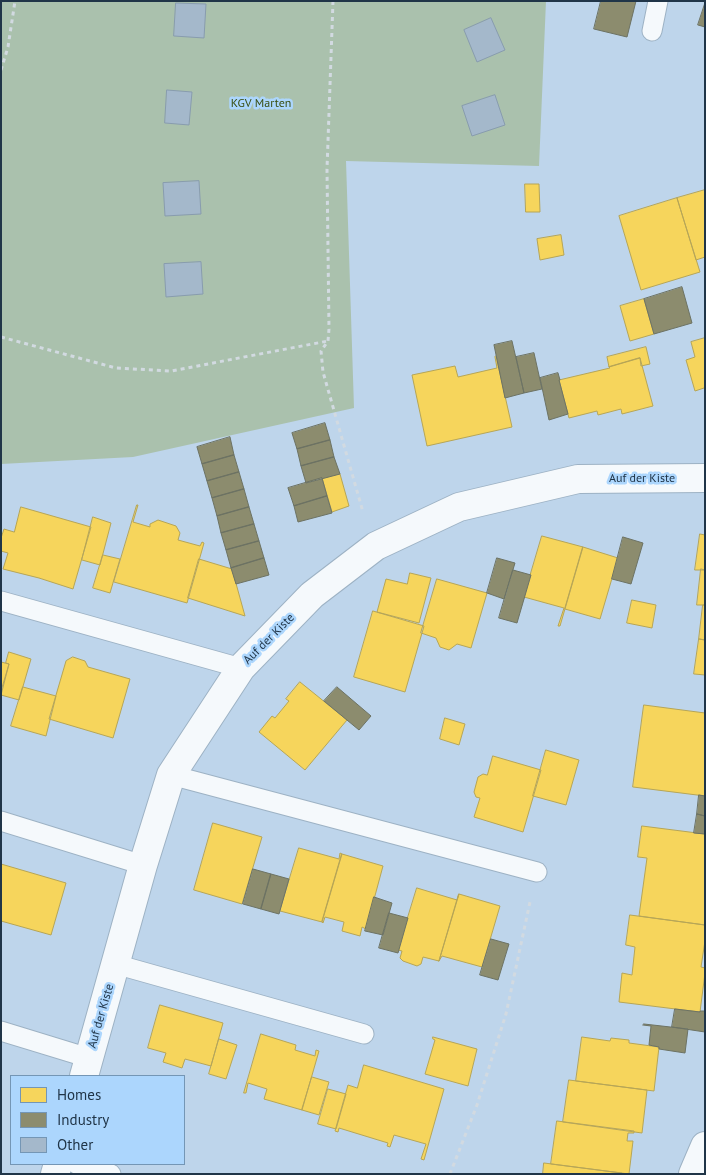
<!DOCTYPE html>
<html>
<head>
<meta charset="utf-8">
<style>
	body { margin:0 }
	#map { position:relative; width:706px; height:1175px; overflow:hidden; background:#bed5eb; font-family:"PT Sans",sans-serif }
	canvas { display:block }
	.frame { position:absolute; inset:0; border:2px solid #203548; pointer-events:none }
	.legend { position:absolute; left:10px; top:1075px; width:175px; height:90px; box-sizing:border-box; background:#acd6fd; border:1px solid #7496b5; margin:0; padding:6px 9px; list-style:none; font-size:15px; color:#203548 }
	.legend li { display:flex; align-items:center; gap:10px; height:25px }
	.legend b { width:25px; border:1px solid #7496b5 }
</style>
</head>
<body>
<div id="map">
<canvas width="706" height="1175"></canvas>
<div class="frame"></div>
<ul class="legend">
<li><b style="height:14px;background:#f6d55c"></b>Homes</li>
<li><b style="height:14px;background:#8c8c6e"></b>Industry</li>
<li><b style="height:14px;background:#a4b8cb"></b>Other</li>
</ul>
</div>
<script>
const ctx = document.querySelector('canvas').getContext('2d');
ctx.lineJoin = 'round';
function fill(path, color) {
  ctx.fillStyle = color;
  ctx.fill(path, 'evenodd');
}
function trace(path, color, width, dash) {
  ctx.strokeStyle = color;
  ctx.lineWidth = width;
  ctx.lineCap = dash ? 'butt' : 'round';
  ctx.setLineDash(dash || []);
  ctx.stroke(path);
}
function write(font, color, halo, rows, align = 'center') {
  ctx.font = font + ' "PT Sans",sans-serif';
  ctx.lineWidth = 5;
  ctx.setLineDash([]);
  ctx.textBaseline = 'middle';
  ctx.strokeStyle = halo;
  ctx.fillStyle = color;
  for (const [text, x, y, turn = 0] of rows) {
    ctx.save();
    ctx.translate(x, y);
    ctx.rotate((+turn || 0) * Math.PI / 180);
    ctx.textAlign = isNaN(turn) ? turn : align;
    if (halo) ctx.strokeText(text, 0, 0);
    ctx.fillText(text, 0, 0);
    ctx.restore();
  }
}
const green = new Path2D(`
	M1,1H546L539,166L346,161L354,408L133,457L1,464Z`);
const homes = new Path2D(`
	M525,184H539L540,212H526Z
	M705,190V257L696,260L677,198Z
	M677,198L700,272L641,290L619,216Z
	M561,235L564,255L540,260L537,239Z
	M644,299L654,334L630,341L620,306Z
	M705,338V389L704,388L695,391L686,360L695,357L691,342Z
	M646,347L650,364L641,366L640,358L609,367L607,357Z
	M496,356L512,427L427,446L412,375L455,366L458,377L497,368L495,357Z
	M640,358L653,406L622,414L621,409L598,415L597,411L569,418L559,380L610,368L609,367Z
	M340,474L349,506L332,512L322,478Z
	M137,505H138L133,522L150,527V524L158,520L176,526L180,533L178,540L200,546L202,542L204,543L187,603L114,582Z
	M21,507L91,527L73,589L39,578L3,569L8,553L1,551V538L4,529L14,532Z
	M93,517L111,523L100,565L82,560Z
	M700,534L705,535V570H695Z
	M542,536L583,547L560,626H558L564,608L524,597Z
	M583,547L618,558L600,619L565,609Z
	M103,555L120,559L110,593L93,588Z
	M199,559L232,569L245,616L188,598Z
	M701,569L705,570V605H697Z
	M410,573L431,578L419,623L377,612L386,579L407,584Z
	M437,579L487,593L471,648L457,644L449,650L440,647L436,638L421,633Z
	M632,600L656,605L652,628L627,623Z
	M703,605H705V640L699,639Z
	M373,611L424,626L405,692L354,677Z
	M699,639L705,640V675L694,674Z
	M9,652L31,659L19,700L1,695L9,664L6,663Z
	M73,657L85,661L88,667L130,679L113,738L49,719L66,661Z
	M1,662L9,664L1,691Z
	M300,682L347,720L305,770L259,732L272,716L275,718L289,701L286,699Z
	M23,687L56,696L46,736L11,726Z
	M644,705L705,713V796L633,787Z
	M445,718L465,724L459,745L440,739Z
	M546,750L579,760L566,805L533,796Z
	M493,756L541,770L523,832L474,817L480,798L476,797L474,792L478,777L483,774L487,775Z
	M213,823L262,837L242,904L194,890Z
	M642,826L705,834V925L639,916L647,858L638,857Z
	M299,848L339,859L340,853L342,854L322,922L280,911Z
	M342,854L383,866L366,929L362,927L360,936L342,931L344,922L325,917L323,923L322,922Z
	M1,864L66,883L51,935L1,921Z
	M417,888L457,900L459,894L439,961L423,957L421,964L417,966L403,961L400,958L402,951L398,950Z
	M459,894L500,906L482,967L442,956L439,961Z
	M630,915L705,925V941L701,967L705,968V973L700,1012L619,1002L622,973L632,975L635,947L626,945Z
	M160,1005L223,1023L211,1066L185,1059L182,1068L163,1062L166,1053L148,1048Z
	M261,1034L296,1045L295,1050L315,1056L316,1050L319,1051L302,1110L264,1099L267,1089L248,1083L246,1093H244Z
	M433,1037L477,1049L468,1086L425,1074L435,1040L433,1039Z
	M582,1037L610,1041L611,1038L629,1040V1043L659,1047L654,1091L576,1081Z
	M219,1039L237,1045L226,1079L209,1074Z
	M364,1065L444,1089L424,1160L421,1159L426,1144L394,1135L390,1147L387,1146L388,1143L339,1128L338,1132L335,1131L348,1085L357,1088Z
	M312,1077L329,1082L319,1115L302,1110Z
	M569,1080L647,1090L642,1133L563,1122Z
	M328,1089L346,1094L336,1129L318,1124Z
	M557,1121L634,1131V1133H628L627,1141H633L629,1174L551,1164Z
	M544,1163L622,1173V1174H543Z`);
const industry = new Path2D(`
	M601,1H636L627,37L594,29Z
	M705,3V27L698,25Z
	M682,287L692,323L654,334L644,299Z
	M512,341L524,393L505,398L494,345Z
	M534,353L542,389L524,393L516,357Z
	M558,373L560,380H559L568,414L549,420L540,378Z
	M325,423L330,440L297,449L292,433Z
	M230,437L234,455L202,464L197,447Z
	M330,440L334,457L301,466L297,449Z
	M234,455L239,472L207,481L202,464Z
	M334,457L340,474L306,483L301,466Z
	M239,472L244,489L212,498L207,481Z
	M322,478L327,496L294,506L288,488Z
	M244,489L249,507L217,516L212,498Z
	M327,496L332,513L298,522L294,506Z
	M249,507L254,524L221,533L217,516Z
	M254,524L259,541L226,550L221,533Z
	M623,537L643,543L631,584L612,579Z
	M259,541L264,558L231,568L226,550Z
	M264,558L269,575L236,584L231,568Z
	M497,558L515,563L504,599L487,593Z
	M513,570L531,575L517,623L499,618Z
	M337,687L371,716L359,730L324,701Z
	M699,795L705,796V816L697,814Z
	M697,814L705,816V834L694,833Z
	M253,869L271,874L261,909L243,904Z
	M271,874L289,879L279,914L261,909Z
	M374,897L392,903L383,935L365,931Z
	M389,913L408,918L398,953L379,948Z
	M491,939L509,944L498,980L480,975Z
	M675,1009L700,1012V1011H705V1032L672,1027Z
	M644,1024L688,1029L685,1053L659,1049V1047L649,1045L651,1026L643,1025Z`);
const building = new Path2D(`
	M176,3L206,4L204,38L174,36Z
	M491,18L505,50L477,62L464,30Z
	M167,90L192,92L189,125L165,123Z
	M495,95L505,125L472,136L462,106Z
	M199,181L201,214L165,216L163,183Z
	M201,262L203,294L166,297L164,264Z`);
const path = new Path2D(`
	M333,1L327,169L329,329L328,341L321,351L323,372L363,512
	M1,70L8,47L15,1
	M1,337L116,368L171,371L328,341
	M450,1174L477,1105L506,1014L530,902`);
const lane = new Path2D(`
	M652,31L658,1
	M1,601L241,668
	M171,775L537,872
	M1,821L143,865
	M115,964L364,1034
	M1,1031L89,1058
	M76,1164L111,1174`);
const street = new Path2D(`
	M84,1076L143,865L171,775L241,668L312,595L376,546L459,507L578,479L705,478
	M55,1174L58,1164
	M693,1174L705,1146`);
const parkNames = [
	["KGV Marten",261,104]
];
const streetNames = [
	["Auf der Kiste",642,479],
	["Auf der Kiste",269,639,-45],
	["Auf der Kiste",101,1016,-74]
];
fill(green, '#aac1ad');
fill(homes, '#f6d55c');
trace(homes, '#b6a556', 1);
fill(industry, '#8c8c6e');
trace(industry, '#6c7263', 1);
fill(building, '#a4b8cb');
trace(building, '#889cae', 1);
trace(lane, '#9db2c4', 21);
trace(street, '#9db2c4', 30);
trace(path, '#d2dae1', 3, [4, 4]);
trace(lane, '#f5f9fc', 19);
trace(street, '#f5f9fc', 28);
write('12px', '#384d0f', '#acd6fd', parkNames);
write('12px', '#203548', '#acd6fd', streetNames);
</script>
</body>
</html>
